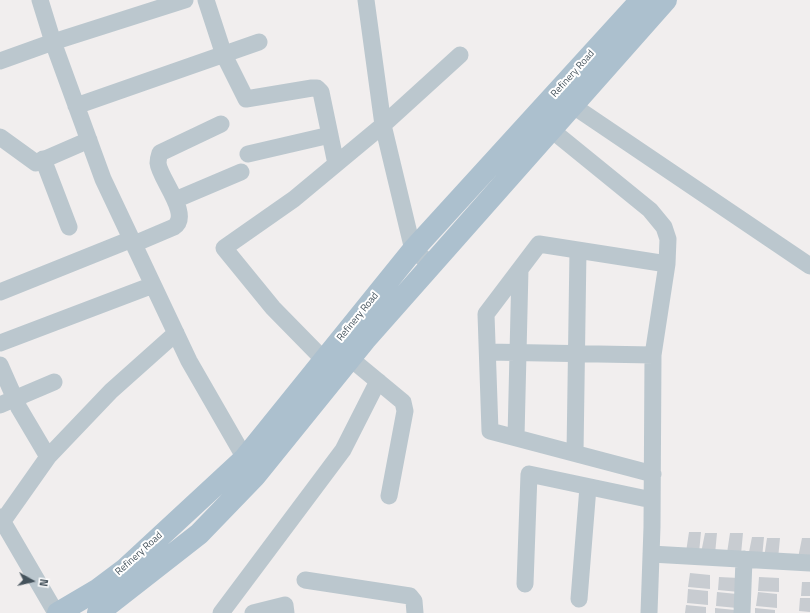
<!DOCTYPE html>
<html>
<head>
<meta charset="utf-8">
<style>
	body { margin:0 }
	#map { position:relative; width:810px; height:613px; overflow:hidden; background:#f1eeee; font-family:"Titillium Web",sans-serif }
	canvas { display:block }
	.north { position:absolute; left:12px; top:561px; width:40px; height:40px; -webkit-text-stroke:3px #fff; paint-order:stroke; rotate:98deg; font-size:11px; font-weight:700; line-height:16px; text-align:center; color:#45535c }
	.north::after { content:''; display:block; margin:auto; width:14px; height:18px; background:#45535c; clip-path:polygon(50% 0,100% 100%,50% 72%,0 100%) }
</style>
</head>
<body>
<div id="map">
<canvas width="810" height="613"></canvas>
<div class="north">N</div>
</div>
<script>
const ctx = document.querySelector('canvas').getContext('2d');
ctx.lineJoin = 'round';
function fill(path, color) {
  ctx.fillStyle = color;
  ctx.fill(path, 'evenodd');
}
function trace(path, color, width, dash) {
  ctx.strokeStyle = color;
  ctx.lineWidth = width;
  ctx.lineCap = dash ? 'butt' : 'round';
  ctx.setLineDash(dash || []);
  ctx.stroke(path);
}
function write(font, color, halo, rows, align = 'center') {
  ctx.font = font + ' "Titillium Web",sans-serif';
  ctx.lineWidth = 4;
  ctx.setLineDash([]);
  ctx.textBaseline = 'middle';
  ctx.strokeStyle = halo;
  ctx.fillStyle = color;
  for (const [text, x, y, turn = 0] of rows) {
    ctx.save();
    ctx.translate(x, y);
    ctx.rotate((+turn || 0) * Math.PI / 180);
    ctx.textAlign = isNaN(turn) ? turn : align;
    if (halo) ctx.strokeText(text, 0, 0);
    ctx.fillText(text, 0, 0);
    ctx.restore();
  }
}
const building = new Path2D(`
	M689,532H701L699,553L686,552Z
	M705,533H717L715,554L701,553Z
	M730,533H743L741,554L727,553Z
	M752,537H764L762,558L748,557Z
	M767,538H780L778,559L764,558Z
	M802,538H810V559L798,558Z
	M690,573L710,575V589L688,587Z
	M719,577L739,578V592L718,590Z
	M759,577L779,578V592L758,591Z
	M802,582H810V596H801Z
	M688,589L708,591V605L687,603Z
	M717,592L737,594V608L716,606Z
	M758,592L777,594V608L756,606Z
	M800,598H810V612L799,611Z
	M686,605L706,607V613H685Z
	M715,608L735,610V613H715Z
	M755,608L775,610V613H755Z`);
const minor = new Path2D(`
	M40,0L53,42L103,179L189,361L250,467
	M206,0L224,55L246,99L312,88H317L321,92L336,164
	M366,0L383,125L413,250L432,265
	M0,61L53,42L185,0
	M563,99L810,266
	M76,106L259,42
	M543,123L650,210L664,227L668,239L667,264L653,355L652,527L649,613
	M0,137L36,163L89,140
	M248,154L330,135
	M43,159L69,227
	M175,200L241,172
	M134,244L174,227C192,215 159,178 158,163C158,159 159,156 160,153L221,124
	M0,292L132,239
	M0,343L153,285
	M488,352L653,355
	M351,359L403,402L405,411L389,496
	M324,360L273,308L224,248L294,199L383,125L460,55
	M0,365L19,408L48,457
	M0,405L54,382
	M516,437L520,269
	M575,453L578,250
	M653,474L490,431L486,314L539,244L667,264
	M0,517L56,613
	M0,525L48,457L111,391L176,333
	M651,554L810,563
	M305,580L410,596L414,601L415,613
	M525,584L529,474L652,500
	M579,599L588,487
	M221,613L343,450L378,381
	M253,613L285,605L286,613
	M742,613L744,559`);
const major = new Path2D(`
	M58,613L97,590L125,569L245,458L413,250L641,0
	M98,613L199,534L255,476L365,340L666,0`);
const streetNames = [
	["Refinery Road",573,74,-48],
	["Refinery Road",358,317,-51],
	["Refinery Road",139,554,-42]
];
fill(building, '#c8ccd1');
trace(minor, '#bbc7ce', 17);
trace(major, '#acc0ce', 22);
write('10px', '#45535c', '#fff', streetNames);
</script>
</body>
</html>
